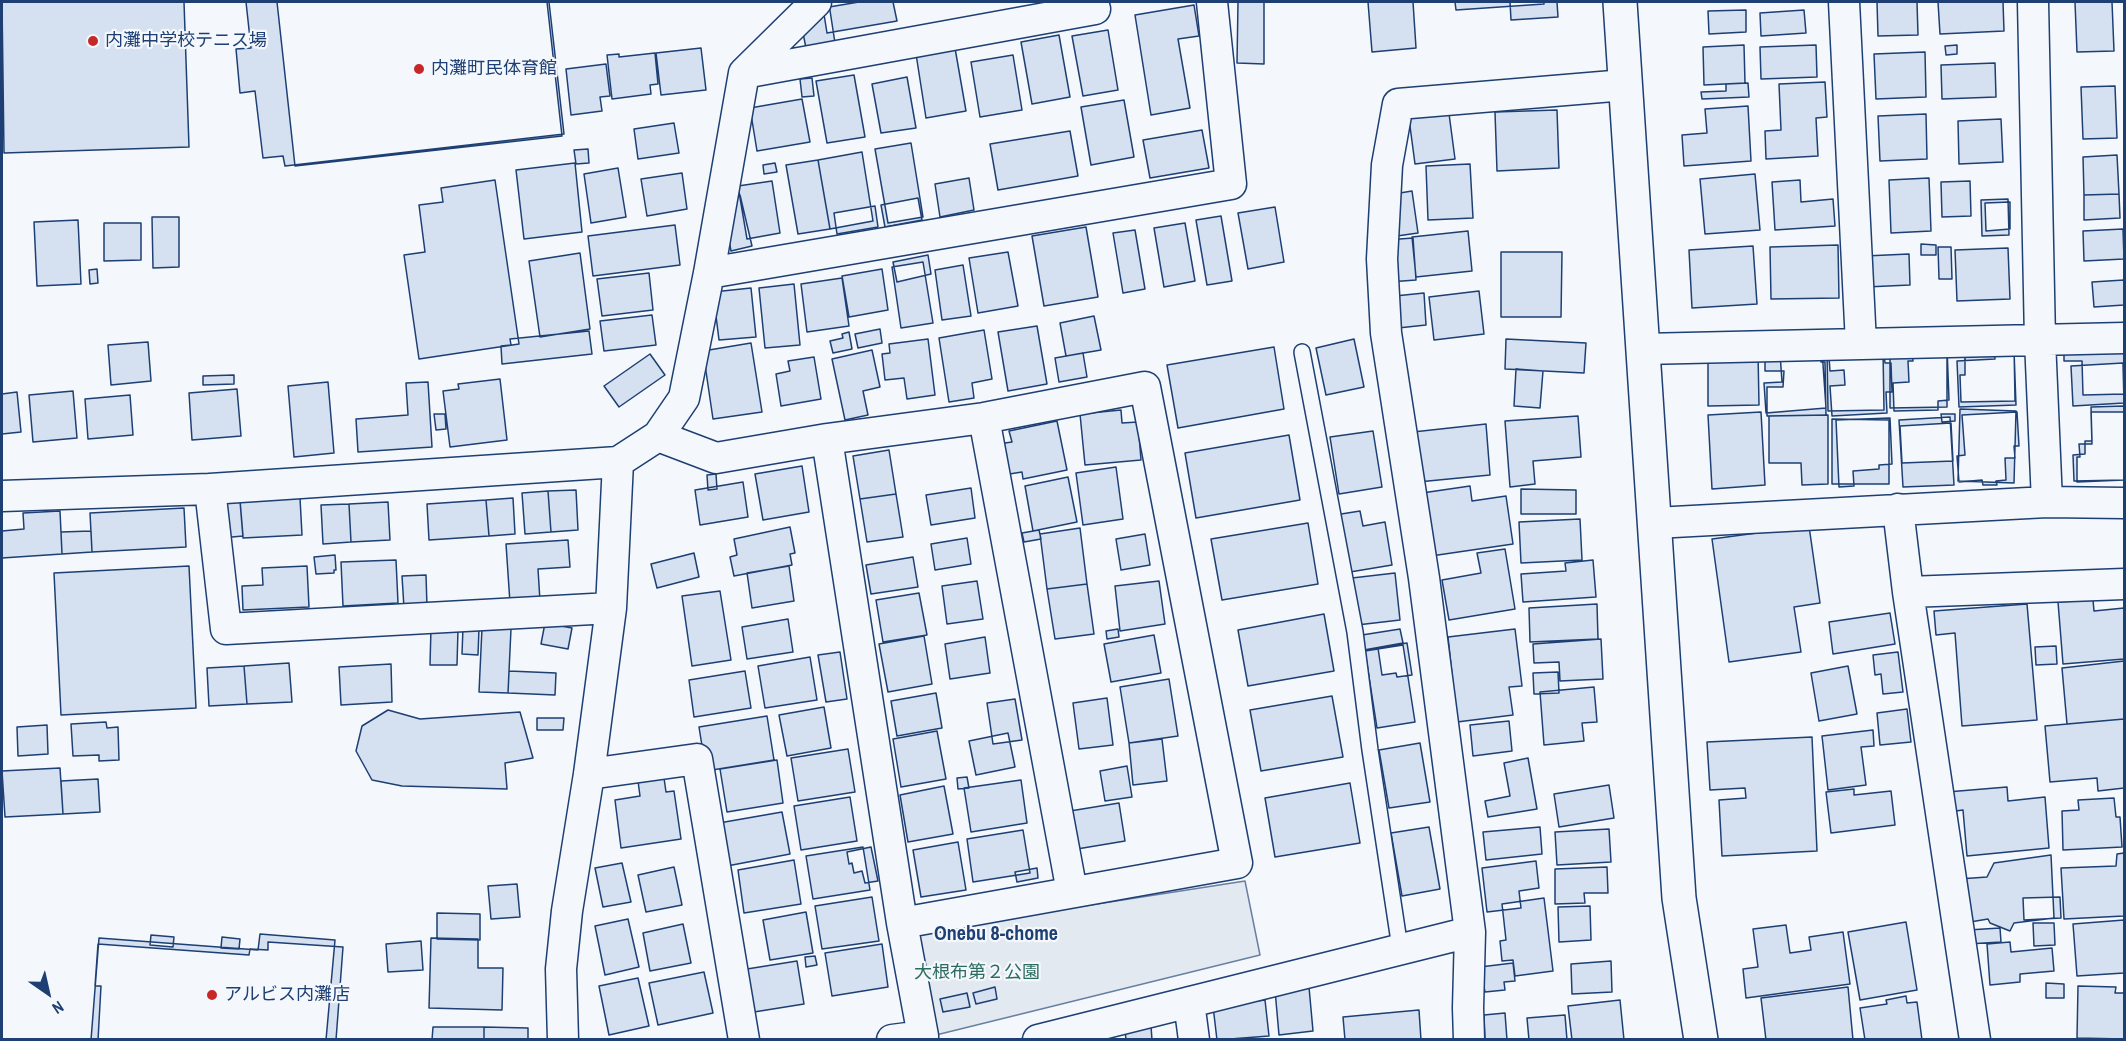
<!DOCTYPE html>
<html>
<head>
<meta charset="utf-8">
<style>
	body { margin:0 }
	#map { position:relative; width:2126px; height:1041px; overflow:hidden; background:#f4f7fb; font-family:"Archivo Narrow",sans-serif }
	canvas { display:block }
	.frame { position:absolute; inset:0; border:3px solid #1d3f73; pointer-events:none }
	.north { position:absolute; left:18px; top:963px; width:60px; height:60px; -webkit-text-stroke:4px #f4f7fb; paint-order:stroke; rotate:146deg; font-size:16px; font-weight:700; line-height:24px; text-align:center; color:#1d3f73 }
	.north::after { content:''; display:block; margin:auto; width:21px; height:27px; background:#1d3f73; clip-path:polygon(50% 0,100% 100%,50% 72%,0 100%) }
</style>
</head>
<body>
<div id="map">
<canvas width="2126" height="1041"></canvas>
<div class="frame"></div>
<div class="north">N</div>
</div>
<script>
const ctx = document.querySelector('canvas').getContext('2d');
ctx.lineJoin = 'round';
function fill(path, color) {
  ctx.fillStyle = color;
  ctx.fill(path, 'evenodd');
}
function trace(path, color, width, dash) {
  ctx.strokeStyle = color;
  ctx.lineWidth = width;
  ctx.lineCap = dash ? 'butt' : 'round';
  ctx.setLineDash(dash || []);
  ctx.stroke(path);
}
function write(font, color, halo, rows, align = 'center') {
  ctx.font = font + ' "Archivo Narrow","Noto Sans JP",sans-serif';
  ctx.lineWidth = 4.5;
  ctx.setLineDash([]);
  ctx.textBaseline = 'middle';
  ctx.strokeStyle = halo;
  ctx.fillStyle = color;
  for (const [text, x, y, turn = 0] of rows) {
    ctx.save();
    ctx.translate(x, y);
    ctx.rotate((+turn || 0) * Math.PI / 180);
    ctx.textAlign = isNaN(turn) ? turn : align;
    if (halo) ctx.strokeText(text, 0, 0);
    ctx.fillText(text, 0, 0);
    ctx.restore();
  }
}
const green = new Path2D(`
	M1245,881L1260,955L932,1036L916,932Z`);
const building = new Path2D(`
	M2,2H184L189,147L4,153Z
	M246,2H549L564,134L285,166L283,156L263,158L255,91L240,93L236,49L251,48Z
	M277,2H547L562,136L295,166Z
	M859,2H893L897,21L827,33L823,8Z
	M1238,2H1264V64L1237,63Z
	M1368,2H1413L1416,48L1372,52Z
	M1455,2H1544V4L1456,10Z
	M1510,2H1557L1558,17L1511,20Z
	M1877,2H1917L1918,35L1878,36Z
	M1938,2H2003L2004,31L1940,34Z
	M2075,2H2112L2114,51L2077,52Z
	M829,4L835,43L806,48L802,28Z
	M1194,5L1199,36L1178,39L1190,108L1151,115L1135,15Z
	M1746,10V32L1709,34L1708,11Z
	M1804,10L1806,33L1761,36L1760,13Z
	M1108,30L1118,90L1083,96L1072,36Z
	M1059,35L1070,97L1032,104L1021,42Z
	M1744,45L1745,83L1704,85L1703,47Z
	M1816,45L1817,77L1761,79L1760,47Z
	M1957,45V54L1946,55L1945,46Z
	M701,48L706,90L661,95L656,53Z
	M955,48L966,111L926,118L916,54Z
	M1925,52L1926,97L1876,99L1874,54Z
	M655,53L658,84L650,85L651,94L612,99L607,55L619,54V57Z
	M1013,55L1022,110L980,117L971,62Z
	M1995,63L1996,97L1942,99L1941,65Z
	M606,64L610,96L600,97L602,111L571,115L566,69Z
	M854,75L865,137L827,143L816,81Z
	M907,77L916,128L881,133L872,84Z
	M812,78L814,96L802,97L800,79Z
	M1825,82L1827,117L1816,118L1818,156L1766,159L1765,131L1781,130L1779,84Z
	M1748,83L1749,97L1702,99L1701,92L1726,91V84Z
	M2115,86L2117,138L2083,139L2081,87Z
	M802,99L810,142L757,151L750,108Z
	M1124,100L1134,157L1091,165L1081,107Z
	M1448,106L1455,159L1415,164L1408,111Z
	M1748,106L1751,161L1684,166L1682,135L1707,133L1705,109Z
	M1557,110L1559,168L1497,171L1495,112Z
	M1926,114L1927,159L1880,161L1878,116Z
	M2001,119L2003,162L1959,164L1958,121Z
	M674,123L679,153L638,159L634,129Z
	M1202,130L1209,168L1150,178L1143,140Z
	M1070,131L1078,176L998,190L990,144Z
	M911,143L923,217L888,223L875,149Z
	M588,149L589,163L576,164L574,150Z
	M862,152L873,221L830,229L818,160Z
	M2117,155L2119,194L2084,195L2083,157Z
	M818,160L830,229L798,234L786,165Z
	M575,163L582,232L524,239L516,170Z
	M775,163L777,172L764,174L763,165Z
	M1470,164L1473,218L1428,220L1426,166Z
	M618,168L626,217L591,223L584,174Z
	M682,173L687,209L647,216L641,179Z
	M1755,174L1760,230L1705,234L1700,179Z
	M969,178L974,210L940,217L935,184Z
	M1929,178L1931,231L1891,233L1889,180Z
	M495,180L519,344L419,359L404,255L425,252L419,205L443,202L441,188Z
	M1800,180L1801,202L1833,199L1835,226L1775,230L1772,182Z
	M772,181L780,233L747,239L738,186Z
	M1970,181L1971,216L1942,217L1941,182Z
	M1412,191L1418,233L1390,237L1388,195Z
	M2119,194L2120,218L2084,220V195Z
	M740,195L752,246L731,251L725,219L730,198Z
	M918,198L922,220L885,227L881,205Z
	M2008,199L2009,235L1982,236L1981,200Z
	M2010,202V229L1986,231L1985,203Z
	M875,206L878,227L837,234L834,213Z
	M1275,207L1284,262L1248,269L1238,213Z
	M1221,216L1232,281L1207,285L1196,220Z
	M152,217H179V267L153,268Z
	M78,220L81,284L37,286L34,222Z
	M104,223H141V260L104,261Z
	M1185,223L1195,281L1164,287L1154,228Z
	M675,225L680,265L593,276L588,236Z
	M1086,227L1098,297L1044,306L1032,236Z
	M2123,229L2124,259L2084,261L2083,231Z
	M1135,230L1145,289L1123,293L1113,233Z
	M1468,231L1472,271L1416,277L1412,237Z
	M1413,238L1416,280L1389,282L1386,240Z
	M1921,244L1936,245V255H1921Z
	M1838,245L1839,298L1771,299L1770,247Z
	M1753,246L1757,304L1692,308L1689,250Z
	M1938,247H1951L1952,279H1939Z
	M2008,248L2010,299L1957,301L1955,250Z
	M1008,252L1018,306L978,313L969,258Z
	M1501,252H1562L1561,317H1501Z
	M580,253L590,329L540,337L529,261Z
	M1909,254L1910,285L1866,287L1865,256Z
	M928,255L931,274L897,282L893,262Z
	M923,262L933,323L901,328L892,267Z
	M963,265L971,316L942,320L935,270Z
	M97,269L98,283L90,284L89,270Z
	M882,269L888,310L849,317L842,276Z
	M649,273L653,310L602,316L597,279Z
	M842,278L849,326L807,332L801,284Z
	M2124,280V305L2094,307L2092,282Z
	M794,284L800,345L765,348L759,288Z
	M751,288L756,337L719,340L713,292Z
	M1479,291L1484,334L1434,340L1429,297Z
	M1424,293L1426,325L1398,328L1395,296Z
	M652,315L656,345L604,351L600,321Z
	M1094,316L1101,350L1066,356L1060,323Z
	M1037,326L1047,384L1008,391L998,332Z
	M880,329L882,343L858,348L855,334Z
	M984,330L992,379L972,383L974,398L949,402L939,338Z
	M589,331L592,354L502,364L501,346L511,345L510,339Z
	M849,332L852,349L833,353L830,341L843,338L842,334Z
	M928,339L935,395L907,399L904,378L885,380L882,354L890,353L889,344Z
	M1354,339L1364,387L1326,395L1316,348Z
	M1506,339L1586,343L1584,373L1505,369Z
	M148,342L151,381L111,385L108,345Z
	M751,343L762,412L713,419L703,351Z
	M1828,343L1884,354L1885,363H1891L1892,392H1886L1887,413L1832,416L1830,386L1845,385L1844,370L1830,371Z
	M1765,344L1821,355V362H1825L1826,415L1767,416V387H1783L1784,371H1765Z
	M2064,344L2124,352V394L2083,395L2082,361H2064Z
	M2014,345L2015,401L1961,402L1960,375H1965V353Z
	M1274,347L1284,409L1178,428L1167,365Z
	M1947,347L1949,400L1938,401V410L1894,411L1893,383L1909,382L1908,361H1913L1912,348Z
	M872,350L880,387L863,391L868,415L845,420L832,359Z
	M1822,350L1826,408L1766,413L1764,383L1782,382L1780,353Z
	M1947,350V407L1890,408V351Z
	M2014,350L2016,405L1959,407L1957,361L1995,359L1994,351Z
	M1883,351L1884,410L1828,411L1827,352Z
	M1083,353L1087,377L1059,382L1055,358Z
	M1708,353H1758L1759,405L1708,406Z
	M650,354L665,375L619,407L604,386Z
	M814,357L821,399L781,406L776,374L790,371L788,361Z
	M2123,363L2124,403L2073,406L2071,366Z
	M1516,369L1543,371L1540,408L1514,406Z
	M234,375V384L203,385V376Z
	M500,379L507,440L450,447L443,391L459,389L458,384Z
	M328,382L334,453L294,457L288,386Z
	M428,382L432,447L358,452L356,419L408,415L406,383Z
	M237,389L241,436L192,440L189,393Z
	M73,391L77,438L33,442L29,395Z
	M17,392L21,432L2,434V394Z
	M130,395L133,435L88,439L85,399Z
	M2124,406V480L2074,481L2073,455L2085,454V441H2092L2091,407Z
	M1960,409L2016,411L2014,483L1958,481Z
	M1121,410L1122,423L1138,422L1141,460L1085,465L1080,414Z
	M1761,412L1765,485L1712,489L1708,415Z
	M2017,412L2019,446H2014L2015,458H2005L2006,480L1996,481L1997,485H1983L1982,480L1959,482L1957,456L1965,455L1962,415Z
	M2091,412H2124V480L2077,482V457H2080L2079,444H2092Z
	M434,414H445L446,429L436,430Z
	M1941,414H1955V421L1942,422Z
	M1828,415V484L1802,485L1801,463H1769V416Z
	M1578,416L1581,457L1533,461L1535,484L1510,487L1505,421Z
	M1950,417L1954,485L1903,487L1899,420Z
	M1890,418L1892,464L1879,465V469L1853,471L1854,486L1839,487L1836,420Z
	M1832,419L1889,420V484H1832Z
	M1057,421L1067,470L1023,479L1022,472L1003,475L998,444L1012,442L1009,431Z
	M1951,423L1953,461L1902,463L1900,426Z
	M1486,424L1490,475L1418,482L1413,432Z
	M1373,431L1382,487L1339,494L1330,437Z
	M1289,435L1300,500L1196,518L1185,453Z
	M889,450L896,494L860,499L853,456Z
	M802,466L809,512L763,520L755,474Z
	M1116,467L1123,519L1083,525L1076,473Z
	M716,474L717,489L708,490L707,475Z
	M1068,477L1077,522L1033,531L1025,486Z
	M743,482L748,517L700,525L695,490Z
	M1470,486L1472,501L1506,496L1513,544L1431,556L1422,493Z
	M971,488L975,518L931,525L926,495Z
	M1521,489L1576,490V514H1521Z
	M576,490L578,530L551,532L548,491Z
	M548,491L551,532L525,534L522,493Z
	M896,494L903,537L867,542L860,499Z
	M300,498L302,535L243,538L240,501Z
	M513,498L515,534L489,536L486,500Z
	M240,500L243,536L221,538L218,501Z
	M486,500L489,536L429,540L427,504Z
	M388,502L390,540L351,542L349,504Z
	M349,504L351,542L323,544L321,505Z
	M184,508L186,547L92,552L90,513Z
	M60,511L62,554L2,558V531L24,529L23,513Z
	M1360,511L1363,526L1385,522L1392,565L1344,573L1335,515Z
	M1580,519L1582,560L1521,563L1519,522Z
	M1308,523L1318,584L1222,600L1211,539Z
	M1809,526L1820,603L1794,607L1801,652L1729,662L1712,539Z
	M790,527L795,553L790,554L792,565L734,576L730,557L737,555L734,539Z
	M1080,528L1087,584L1047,589L1040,534Z
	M1039,530L1041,539L1024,542L1022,533Z
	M91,531L92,552L62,554L61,532Z
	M1145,534L1150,565L1121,570L1116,539Z
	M967,538L971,564L935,570L931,544Z
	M568,540L570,567L538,569L540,601L510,603L506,544Z
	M1505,549L1515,609L1449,620L1442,580L1481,573L1477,553Z
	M694,553L699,577L657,588L651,564Z
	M335,555L336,570H334V573L316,574L314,557Z
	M913,557L918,587L871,594L866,565Z
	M396,560L398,603L343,606L341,562Z
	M1593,560L1596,597L1523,602L1521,574L1566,571L1565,563Z
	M189,566L196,708L61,715L54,573Z
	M307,566L309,607L243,610L242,586L263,585L262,568Z
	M789,566L794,601L752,608L747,573Z
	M1395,573L1400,620L1357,625L1352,578Z
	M426,575L427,607L404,608L402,576Z
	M977,581L983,619L947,624L942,586Z
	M1159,581L1165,624L1120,631L1115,586Z
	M1087,584L1094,634L1055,639L1047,589Z
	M720,591L731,660L692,666L682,596Z
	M919,593L927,635L883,642L876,600Z
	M2093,600L2094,611L2124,608V659L2063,664L2058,602Z
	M1597,604L1598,639L1530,642L1529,608Z
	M2027,604L2037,720L1962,726L1955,633L1936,635L1934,611Z
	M1890,613L1895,644L1833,654L1829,622Z
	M1324,614L1334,671L1248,686L1238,630Z
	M788,619L793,652L747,659L742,627Z
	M545,623L572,628L568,649L541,644Z
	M463,627L479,628L478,655L462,654Z
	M431,628L458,629L457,665H430Z
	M482,628L511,629L508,693L479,692Z
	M1118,629L1119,637L1107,639L1106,631Z
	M1400,629L1403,643L1364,650L1362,635Z
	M1515,629L1522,686L1509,687L1513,715L1457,722L1448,637Z
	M1154,635L1161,673L1111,682L1104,644Z
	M924,636L932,684L888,692L879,644Z
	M985,637L990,673L950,679L945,644Z
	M1601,639L1603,679L1560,681L1559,662L1534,663L1533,644Z
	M1407,643L1412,675L1397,677L1396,673L1382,675L1378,648Z
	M1403,645L1415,722L1377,728L1365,651Z
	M2056,646L2057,664L2036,665L2035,647Z
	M840,652L847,699L826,702L818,655Z
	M1898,652L1903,692L1883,694L1881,674L1875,675L1873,655Z
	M810,657L817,700L765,708L758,666Z
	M2124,661V719L2067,724L2062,668Z
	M289,663L292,702L247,704L244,666Z
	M391,664L392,702L341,705L339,667Z
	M244,666L247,704L209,706L207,668Z
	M1848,666L1857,714L1819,721L1811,673Z
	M509,671L556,673L555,695L508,693Z
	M745,671L751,708L694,717L689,680Z
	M1558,672L1559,693L1534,694L1533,673Z
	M1169,679L1178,736L1129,743L1120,687Z
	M1594,687L1597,722L1582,723L1584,741L1544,745L1540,692Z
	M936,693L942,728L897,736L891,701Z
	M1332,696L1343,757L1261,771L1250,710Z
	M1107,698L1113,745L1079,749L1073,703Z
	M1015,699L1022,740L993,744L987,703Z
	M824,707L831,748L787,756L779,715Z
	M1907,709L1911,742L1880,745L1877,713Z
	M388,710L420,719L520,712L533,758L505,763L507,789L402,786L372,780L356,751L362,726Z
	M767,716L774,760L706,771L699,727Z
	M537,718H564L563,730H537Z
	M2124,719V788L2098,791L2097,778L2050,782L2045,726Z
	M1509,721L1512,751L1473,756L1470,725Z
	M106,722L107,728L118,727L119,760L99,761V755L73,756L71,724Z
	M47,725L48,754L18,756L17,727Z
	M1873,730L1874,746L1861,747L1866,785L1828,790L1822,736Z
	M937,731L946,779L901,787L893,739Z
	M1008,733L1015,767L976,775L969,741Z
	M1812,737L1817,851L1722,856L1719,800L1746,798L1745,788L1710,790L1707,742Z
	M1162,739L1167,781L1133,785L1129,743Z
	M1420,743L1430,802L1389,808L1379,750Z
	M848,749L855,792L798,801L791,758Z
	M1528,758L1537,809L1488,817L1485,801L1510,796L1504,763Z
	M777,760L783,803L727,812L720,769Z
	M1127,766L1132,797L1105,801L1100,771Z
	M60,768L63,814L5,817L2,771Z
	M967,777L969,788L958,789L957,778Z
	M664,778L666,792L674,791L681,839L621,848L615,800L640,796L638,781Z
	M98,779L100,812L63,814L61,781Z
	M1021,780L1027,823L971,832L964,788Z
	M1350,783L1360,843L1275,857L1265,798Z
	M1609,785L1614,818L1559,827L1554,794Z
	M944,786L953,834L908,842L900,795Z
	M2007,787L2008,801L2045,797L2049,848L1967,856L1963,810L1948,812L1947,792Z
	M1854,789V795L1891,791L1895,825L1831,833L1826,792Z
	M850,797L857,841L801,850L794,806Z
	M2114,798L2116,817H2120L2122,847L2063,850L2062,811L2079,810L2078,800Z
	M1119,803L1125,841L1077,849L1070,811Z
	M782,812L790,854L727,866L719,823Z
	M1429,827L1440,889L1402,896L1391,833Z
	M1540,827L1542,854L1486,860L1483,832Z
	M1609,829L1611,862L1557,865L1555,832Z
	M1023,830L1030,873L973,882L967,839Z
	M958,842L966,890L921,897L913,850Z
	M863,847L870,890L813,899L806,856Z
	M871,847L878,881L865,883L862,871L854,873L852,863L849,864L847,852Z
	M2124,853V916L2064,919L2061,868L2116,866L2117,854Z
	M2051,855L2054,918L2014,923L2010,931L1990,923L1988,919L1964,923L1959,879L1987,877L1994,863Z
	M794,860L801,904L744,913L738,870Z
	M1536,861L1539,888L1519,891L1521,908L1487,912L1482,868Z
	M622,863L631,902L603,907L595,868Z
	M674,867L682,905L646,912L638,875Z
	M1607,867L1608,893H1584L1585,903L1555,904V869Z
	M1037,868L1038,878L1017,882L1015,872Z
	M517,884L520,917L491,919L488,886Z
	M872,897L879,941L822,949L815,906Z
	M2060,897L2061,918L2024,920L2023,898Z
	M1544,898L1553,971L1515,976L1513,960L1502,961L1500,941L1506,940L1502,904Z
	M1590,906L1591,940L1559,942L1558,907Z
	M806,912L813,953L770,960L763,920Z
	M437,913L480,914V940L437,939Z
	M628,919L639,967L605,975L595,926Z
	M2124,920V973L2077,976L2073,924Z
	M1906,922L1917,990L1860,1000L1848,932Z
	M2033,923H2054L2055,945L2034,946Z
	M683,924L691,963L650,971L643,933Z
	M1786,925L1790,953L1811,950L1809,937L1843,932L1850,984L1746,998L1743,969L1758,967L1753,929Z
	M2000,928L2001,942L1968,944V930Z
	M260,934L335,940L326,1040H91L99,938L258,950Z
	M151,935L174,937L173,947L150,945Z
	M222,937L240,939L239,949L221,948Z
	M431,938L478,939V968H503L502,1010L429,1008Z
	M421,941L423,970L388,972L386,944Z
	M268,942L343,947L336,1040H98L101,986H95L98,944L249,955L250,949L268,950Z
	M2010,942L2011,952L2052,948L2054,971L2020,974V982L1990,985L1987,944Z
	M882,944L888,987L832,996L825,953Z
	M815,956L817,965L806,967L805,957Z
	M797,961L804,1004L754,1012L747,969Z
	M1611,961L1612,992L1572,994L1571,964Z
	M1513,963L1515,981L1504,982L1505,990L1485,992L1480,967Z
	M704,972L713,1013L658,1025L649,983Z
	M638,978L649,1026L609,1035L599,986Z
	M2046,983L2064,984V998H2046Z
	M2078,986L2116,987L2115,993H2124V1039L2077,1038Z
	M995,987L997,999L976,1004L973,993Z
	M1309,987L1313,1031L1279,1035L1275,990Z
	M1848,987L1853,1040H1766L1761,998Z
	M967,993L970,1007L943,1012L940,999Z
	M1906,996L1907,1003L1917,1002L1922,1040H1865L1860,1008L1887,1004L1886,1000Z
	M1265,1000L1269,1036L1217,1040L1213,1006Z
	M1620,1000L1624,1040H1572L1568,1006Z
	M1419,1010L1421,1040H1345L1343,1017Z
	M1505,1013L1507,1040H1485L1484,1015Z
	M1565,1015L1567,1040H1529L1527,1018Z
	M1151,1026L1152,1040H1126L1125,1029Z
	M433,1027H484V1040H432Z
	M484,1027L528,1028V1040H484Z`);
const service = new Path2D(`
	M1302,352L1355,632L1370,750L1400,948`);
const minor = new Path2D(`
	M1844,2L1861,344
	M2033,2L2040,340L2047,502
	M744,73L1095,9
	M709,273L1231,184L1212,2
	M1643,349L2124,338
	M984,418L1072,892
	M658,436L716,458L827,439L902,923L923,1036
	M827,439L984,418L1145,387L1237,863L902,923
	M210,489L226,629L611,608
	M2,496L210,489L618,462L658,436L684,398L709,273L744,73L816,2
	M1898,509L1908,592L2124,584
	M1655,523L2047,502L2124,503
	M1908,592L1975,1040
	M589,774L697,759L744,1040
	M1189,1002L1194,1040
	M563,1040L561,969L567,911L589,774L611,608L618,462
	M892,1040L923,1036V1040
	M1038,1040L1470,932L1424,578L1386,333L1382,259L1387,165L1398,104L1625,85
	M1469,1040L1468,1008L1470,932`);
const tertiary = new Path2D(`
	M1620,2L1679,898L1701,1040`);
const markers = [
	[93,41,6,"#c62828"],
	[419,69,6,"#c62828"],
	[212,995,6,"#c62828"]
];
const poiNames = [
	["内灘中学校テニス場",105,41],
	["内灘町民体育館",431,69],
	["アルビス内灘店",224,995]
];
const parkNames = [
	["大根布第２公園",977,973]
];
const neighbourhoodNames = [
	["Onebu 8-chome",996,935]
];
fill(green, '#e3e9f0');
trace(green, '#687fa3', 1.5);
fill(building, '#d5e0f0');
trace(building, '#1d3f73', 1.5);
trace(service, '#1d3f73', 18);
trace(minor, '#1d3f73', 33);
trace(tertiary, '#1d3f73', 36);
trace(service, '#f4f7fb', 15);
trace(minor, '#f4f7fb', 30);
trace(tertiary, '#f4f7fb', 33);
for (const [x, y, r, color] of markers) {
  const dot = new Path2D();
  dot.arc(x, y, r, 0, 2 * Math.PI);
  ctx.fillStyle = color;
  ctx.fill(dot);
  trace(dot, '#f4f7fb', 2);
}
write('18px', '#1d3f73', '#f4f7fb', poiNames, 'left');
write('18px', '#2c6c60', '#f4f7fb', parkNames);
write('bold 20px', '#1d3f73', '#f4f7fb', neighbourhoodNames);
</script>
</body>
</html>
